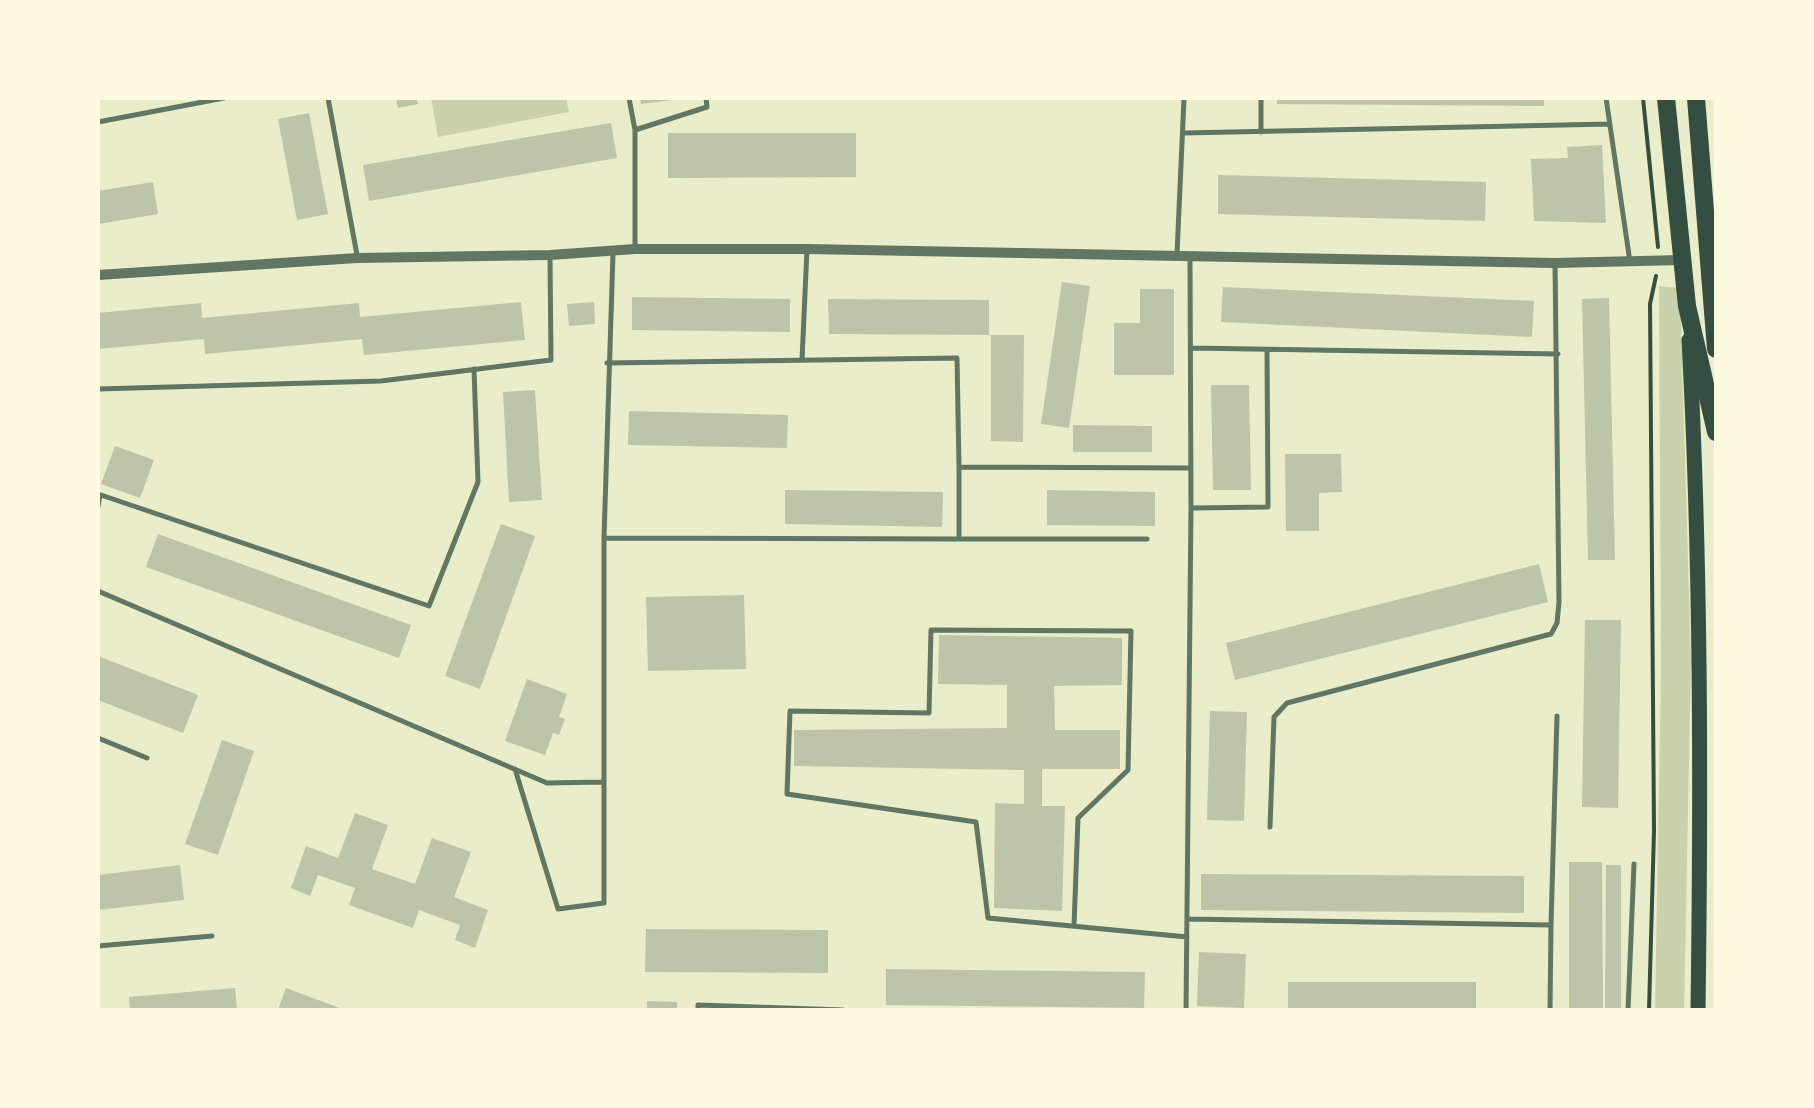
<!DOCTYPE html>
<html>
<head>
<meta charset="utf-8">
<style>
	body { margin:0 }
	#map { position:relative; width:1814px; height:1108px; overflow:hidden; background:#e9edc9; font-family:"DejaVu Sans",sans-serif }
	canvas { display:block }
	.frame { position:absolute; inset:0; border:100px solid #fefae0; pointer-events:none }
</style>
</head>
<body>
<div id="map">
<canvas width="1814" height="1108"></canvas>
<div class="frame"></div>
</div>
<script>
const ctx = document.querySelector('canvas').getContext('2d');
ctx.lineJoin = 'round';
function fill(path, color) {
  ctx.fillStyle = color;
  ctx.fill(path, 'evenodd');
}
function trace(path, color, width, dash) {
  ctx.strokeStyle = color;
  ctx.lineWidth = width;
  ctx.lineCap = dash ? 'butt' : 'round';
  ctx.setLineDash(dash || []);
  ctx.stroke(path);
}
const green = new Path2D(`
	M431,98H566L569,112L438,137Z
	M1659,286L1680,288L1691,662L1684,1010H1655L1661,672Z`);
const building = new Path2D(`
	M396,98H416L418,104L398,108Z
	M640,98H673V100L641,104Z
	M1277,98H1544V106L1277,104Z
	M309,113L328,214L297,220L278,119Z
	M611,123L617,158L369,201L363,165Z
	M668,133H856V177L668,178Z
	M1602,145L1606,223L1534,221L1531,159L1568,158L1567,147Z
	M1218,175L1486,182L1485,221L1218,214Z
	M153,182L158,214L98,224V191Z
	M1062,282L1090,286L1069,428L1041,424Z
	M1223,287L1534,301L1532,337L1221,322Z
	M1140,289H1174V375H1114V323H1140Z
	M632,297L790,299V332L632,330Z
	M1609,298L1615,560H1588L1582,299Z
	M828,299L989,300V335L829,334Z
	M521,302L525,340L364,355L362,339L205,354L204,339L98,349V313L201,303L202,318L359,303L360,317Z
	M594,302L595,324L569,326L567,304Z
	M991,335H1024L1023,442L991,441Z
	M1211,385H1249L1251,490H1213Z
	M535,390L542,500L509,502L503,392Z
	M629,411L788,415L787,448L628,445Z
	M1073,425L1152,426V452H1073Z
	M115,446L154,460L140,498L101,484Z
	M1285,454H1341L1342,492L1319,493V531H1286Z
	M785,490L943,492L942,527L785,524Z
	M1047,490L1155,492V526L1047,525Z
	M501,524L535,536L480,689L445,676Z
	M158,534L411,625L399,658L146,567Z
	M1539,564L1548,602L1235,680L1226,643Z
	M744,595L746,669L648,671L646,597Z
	M1585,620H1621L1618,808L1582,807Z
	M939,635L1122,638V685L1054,686L1055,730H1120V769H1042V806H1065L1062,911L994,908L995,803L1024,804V770L794,766V730L1007,728V685L938,684Z
	M98,656L198,695L183,733L98,700Z
	M527,679L567,694L559,717L565,719L559,735L553,733L545,755L505,741Z
	M1210,711L1247,712L1244,821L1207,820Z
	M222,740L254,751L218,855L185,844Z
	M355,813L388,825L372,869L415,884L432,838L471,852L454,897L488,910L475,948L455,940L460,925L419,910L413,928L349,905L355,888L318,875L310,896L291,888L306,846L338,858Z
	M1569,862H1602L1603,1010H1569Z
	M180,865L184,900L98,910V875Z
	M1606,865H1621V1010H1605Z
	M1201,874L1524,876V913L1201,910Z
	M646,929L828,930V973L645,972Z
	M1199,952L1246,954L1244,1008L1197,1006Z
	M886,969L1145,972L1144,1008L886,1005Z
	M1288,982H1476V1010H1288Z
	M235,988L237,1010H130L129,997Z
	M286,988L345,1010H278Z
	M647,1001L677,1002V1010H647Z`);
const path = new Path2D(`
	M1643,98L1658,247
	M1649,1010L1654,831L1650,304L1656,276`);
const service = new Path2D(`
	M328,98L357,255
	M629,98L635,130V246
	M1606,98L1630,262
	M98,122L224,98
	M635,130L707,107L706,98
	M1261,132V98
	M1184,133L1610,124
	M1177,254L1184,98
	M1191,348L1558,354
	M802,360L807,249
	M607,363L957,358L959,467
	M98,389L381,381L551,360L550,258
	M98,494L429,606L478,482L474,369
	M98,506L100,495
	M1191,508L1268,507L1267,350
	M604,538L959,539V467L1191,468
	M959,539H1147
	M98,591L547,783L603,782
	M98,738L147,758
	M515,769L558,909L604,903V538L613,253
	M1270,827L1274,717L1287,703L1551,634L1557,623L1559,602L1555,263
	M1187,919L1551,925L1550,1010
	M1551,925L1557,716
	M1074,926L1078,818L1128,770L1131,631L931,630L929,713L790,711L787,794L976,822L988,918L1187,937
	M98,946L212,936
	M698,1010V1005L843,1010
	M1186,1010L1191,508L1190,259
	M1628,1010L1634,864`);
const minor = new Path2D(`
	M98,275L357,258L550,255L635,249H807L1555,263L1682,260`);
const secondary = new Path2D(`
	M1689,340C1701,563 1701,786 1698,1010`);
const primary = new Path2D(`
	M1666,98L1687,306L1716,432
	M1696,98L1716,349`);
fill(green, '#cad2ad');
fill(building, '#bcc5a7');
trace(path, '#344e41', 4);
trace(service, '#617663', 5);
trace(minor, '#617663', 10);
trace(secondary, '#344e41', 15);
trace(primary, '#344e41', 18);
</script>
</body>
</html>
